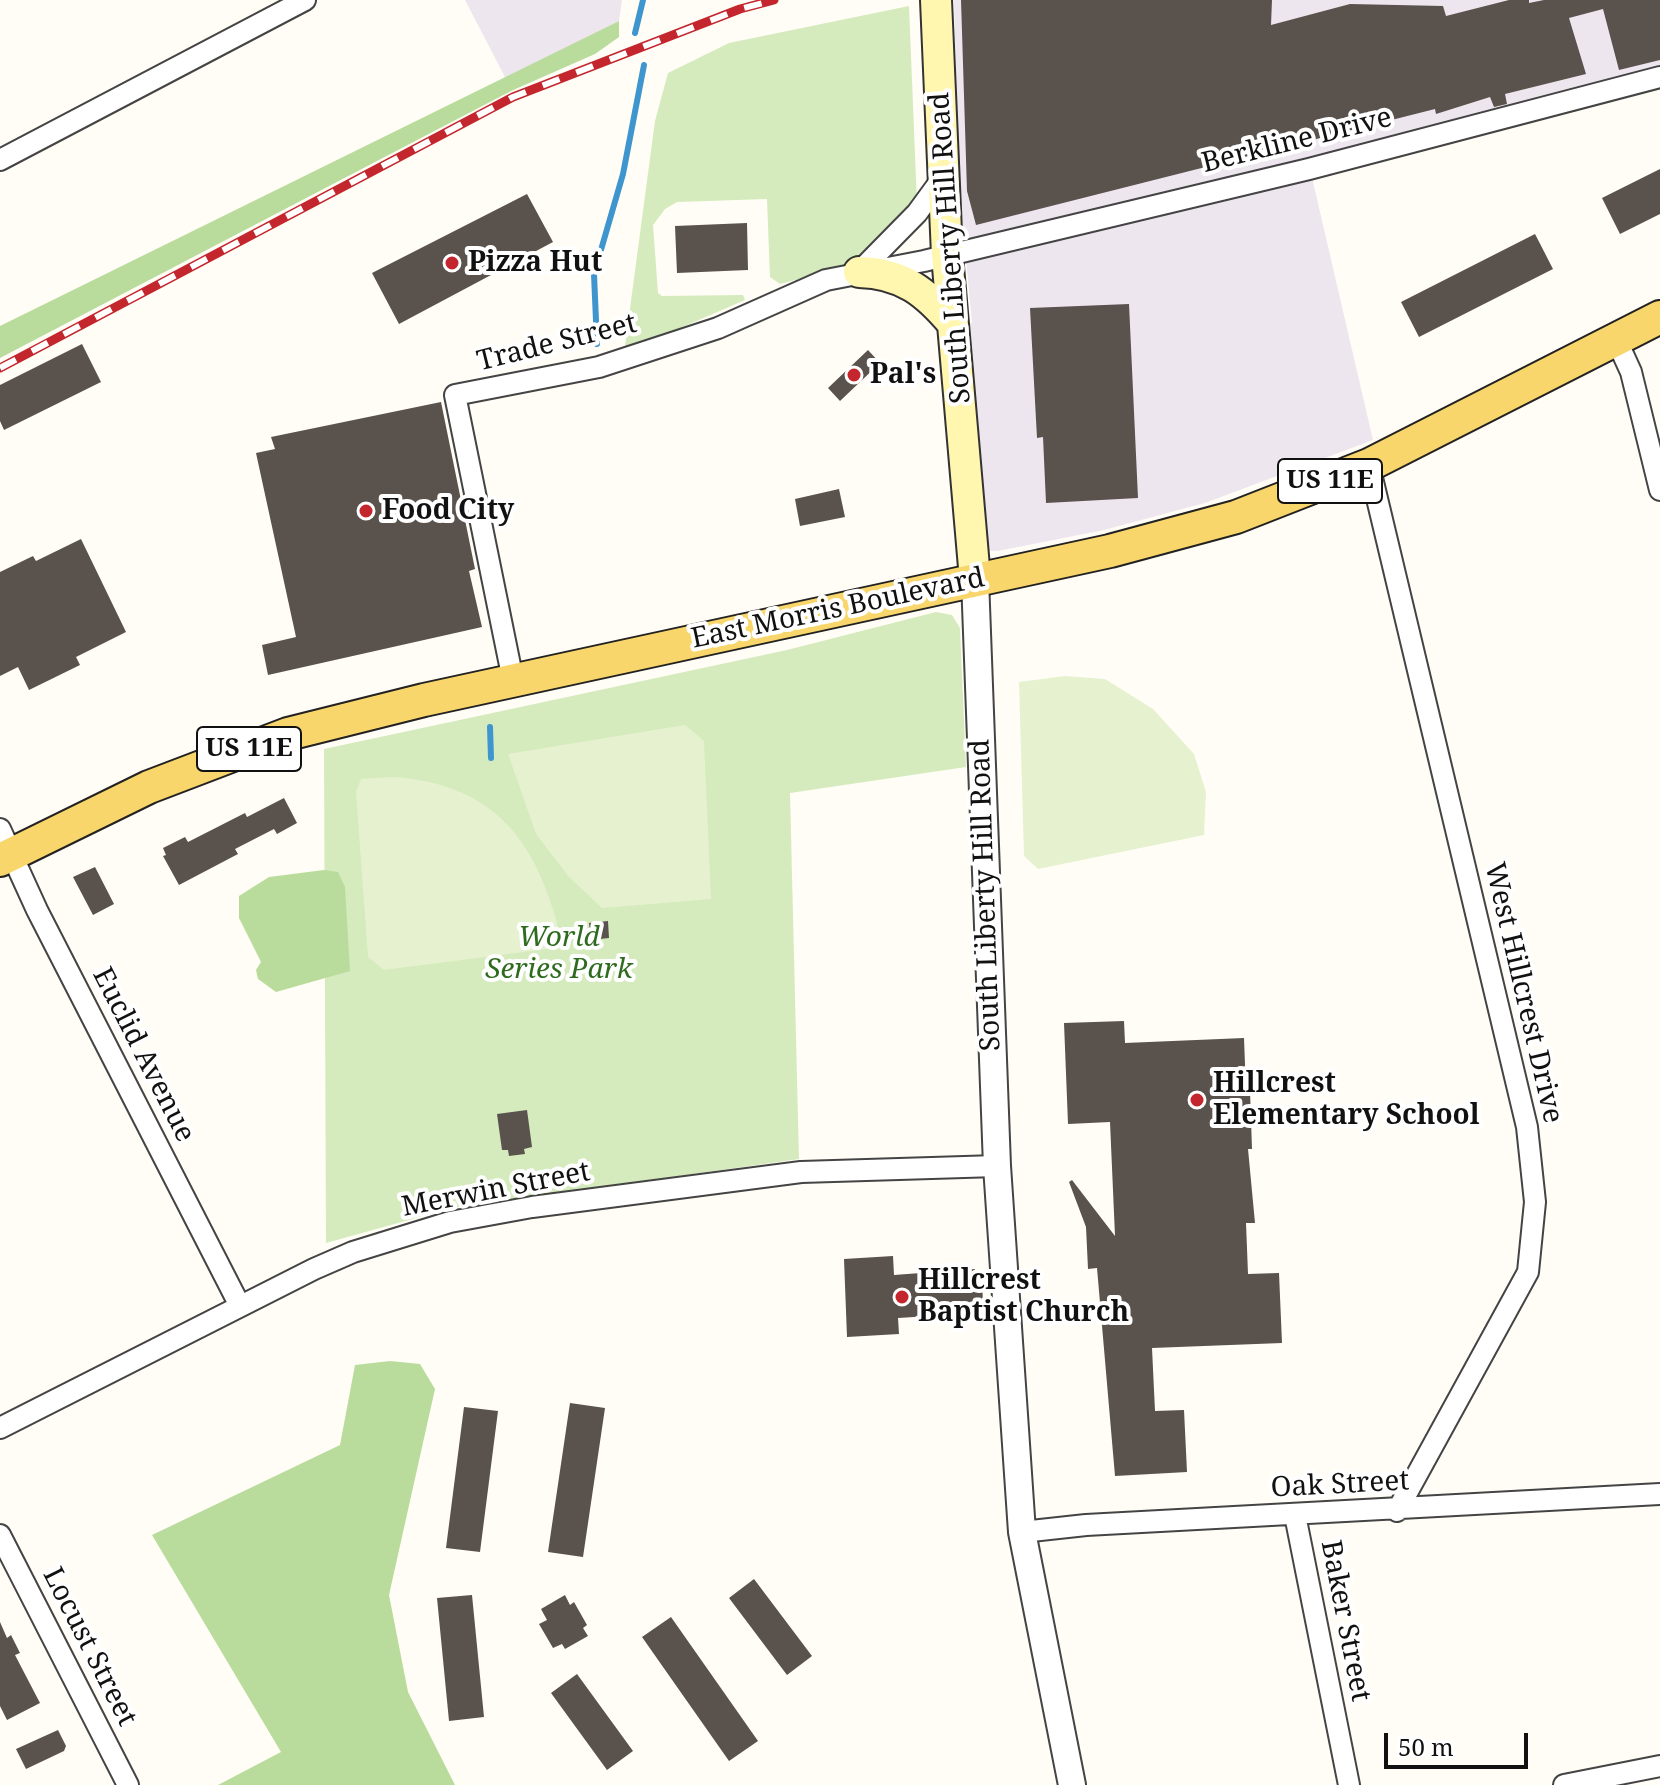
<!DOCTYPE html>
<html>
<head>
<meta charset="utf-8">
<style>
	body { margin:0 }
	#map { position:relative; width:1660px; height:1785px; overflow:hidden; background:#fffdf5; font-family:"Noto Serif",serif }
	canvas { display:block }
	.scale { position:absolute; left:1384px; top:1733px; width:144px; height:36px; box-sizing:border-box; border:4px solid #111; border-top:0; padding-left:10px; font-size:24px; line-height:28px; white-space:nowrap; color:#111; -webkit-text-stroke:6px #fff; paint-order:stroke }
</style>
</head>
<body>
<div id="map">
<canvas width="1660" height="1785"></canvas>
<div class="scale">50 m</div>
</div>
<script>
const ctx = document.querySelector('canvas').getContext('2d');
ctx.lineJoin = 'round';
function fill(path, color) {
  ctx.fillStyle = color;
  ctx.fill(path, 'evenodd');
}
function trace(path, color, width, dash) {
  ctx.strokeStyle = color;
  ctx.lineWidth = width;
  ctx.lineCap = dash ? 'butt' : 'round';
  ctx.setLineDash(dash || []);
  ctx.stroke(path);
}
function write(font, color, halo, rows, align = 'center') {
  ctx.font = font + ' "Noto Serif",serif';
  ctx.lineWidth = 8;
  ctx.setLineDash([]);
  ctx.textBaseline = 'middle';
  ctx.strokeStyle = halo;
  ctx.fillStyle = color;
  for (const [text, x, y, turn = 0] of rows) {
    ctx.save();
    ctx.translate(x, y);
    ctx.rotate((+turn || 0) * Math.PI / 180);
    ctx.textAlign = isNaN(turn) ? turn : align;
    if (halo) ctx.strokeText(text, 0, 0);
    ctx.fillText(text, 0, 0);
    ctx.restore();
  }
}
const industrial = new Path2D(`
	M465,0H622L619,21L506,79Z
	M954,0H1660V77L1310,169L1373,440L1205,503L1104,530L998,551L973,550L953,324L972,323L959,185Z`);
const green = new Path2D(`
	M909,6L917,204L858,264L780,284L770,277L767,199L677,202L665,209L653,225L658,293L662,296L743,295L745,300L655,339L625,346L655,121L668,73L729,43Z
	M936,612L952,615L960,628L966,767L790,793L799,1159L452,1208L326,1243L324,749L787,650Z`);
const forest = new Path2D(`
	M619,21V37L595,54L511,91L0,358V326Z
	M324,870L338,872L345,887L350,971L276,992L258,979L256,970L261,962L239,918V896L269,877Z
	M390,1361L420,1364L435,1389L389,1595L408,1692L455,1785H218L281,1752L152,1535L340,1445L355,1365Z`);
const pitch = new Path2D(`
	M1065,676L1105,679L1153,709L1194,754L1206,792L1204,835L1038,869L1024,856L1019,682Z
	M685,725L704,741L711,899L602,908L569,877L536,834L508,754Z
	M392,777C473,782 522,820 548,895C554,913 563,930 554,948L384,970L368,957L356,792L361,779Z`);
const stream = new Path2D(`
	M635,33L643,0
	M597,344L594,274L623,174L644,65
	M490,727L491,758`);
const building = new Path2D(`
	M961,0H1272L1271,25L1350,4L1443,6L1446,16L1509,0H1529V3L1544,0H1660V60L1619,70L1603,9L1569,18L1586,74L1505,94L1507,104L1494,107L1490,97L1436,114L1435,109L976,225L967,191Z
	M1660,169V214L1620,234L1602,198Z
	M527,194L553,242L399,324L372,273Z
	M747,223L748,270L677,273L675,226Z
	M1535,234L1553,269L1419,337L1401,302Z
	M1129,304L1138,498L1046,503L1043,437L1037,438L1030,308Z
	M82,344L101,382L4,430L0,421V385Z
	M868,350L880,363L840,401L828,388Z
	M441,402L475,569L469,571L482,627L268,675L262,645L296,637L256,453L275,449L271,437Z
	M839,489L845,517L800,526L795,499Z
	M81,539L126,632L76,657L80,665L29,690L18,667L0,676V572L33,556L36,561Z
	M284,798L297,823L277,834L274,829L235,849L238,854L179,885L163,856L166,855L163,848L185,837L188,842L245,813L247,817Z
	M95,867L114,904L93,915L73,877Z
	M608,921L609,938L591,940L589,923Z
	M1124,1021L1125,1043L1244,1038L1246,1091H1250L1252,1149H1248L1255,1223H1246L1248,1274L1279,1273L1282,1343L1152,1348L1155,1411L1184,1410L1187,1472L1115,1476L1097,1268L1088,1269L1086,1227L1069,1182L1072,1180L1115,1236L1110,1122L1068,1124L1064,1023Z
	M527,1110L532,1147L524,1149L525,1154L509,1156L508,1150H502L497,1114Z
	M893,1256L894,1275L975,1269L976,1278L982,1277L983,1305H977L978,1313L898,1318L899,1334L847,1337L844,1259Z
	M570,1403L605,1408L583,1557L548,1552Z
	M464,1407L498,1411L480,1552L446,1548Z
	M754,1579L812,1656L787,1675L729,1598Z
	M472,1595L484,1717L449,1721L437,1598Z
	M565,1595L570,1605L574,1602L587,1625L583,1628L588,1636L565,1649L562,1644L553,1648L539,1624L547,1620L541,1609Z
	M671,1617L758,1741L729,1761L642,1637Z
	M0,1622L7,1638L11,1635L20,1653L15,1655L40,1703L7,1720L0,1706Z
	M577,1674L633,1751L607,1770L551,1693Z
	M58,1730L66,1746L64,1751L26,1769L16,1749Z`);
const minor = new Path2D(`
	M0,160L305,0
	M859,272L917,213L944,176
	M1616,339L1631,372L1660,490
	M1369,465L1527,1127L1535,1202L1528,1272L1397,1511
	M513,680L455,395L599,367L718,328L826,280L924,261L1309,169L1660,77
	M0,829L37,910L240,1306
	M0,1428L314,1269L353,1252L450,1222L532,1207L801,1172L997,1166
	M1295,1515L1349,1785
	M1022,1532L1086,1525L1660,1494
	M0,1535L128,1785
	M1564,1785L1660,1766`);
const tertiary = new Path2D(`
	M975,579L997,1166L1022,1532L1072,1785`);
const secondary = new Path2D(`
	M936,0L947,255L975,579
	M859,272C903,273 927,293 953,324`);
const primary = new Path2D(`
	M0,860L149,787L288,734L424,700L1110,551L1236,517L1369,465L1660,317`);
const rail = new Path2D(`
	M0,368L513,97L740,9L774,0`);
const markers = [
	[452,263,8,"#c4262e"],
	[854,375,8,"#c4262e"],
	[366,511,8,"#c4262e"],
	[1197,1100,8,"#c4262e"],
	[902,1297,8,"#c4262e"]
];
const shields = [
	[1330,481,104],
	[249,749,104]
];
const shieldNames = [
	["US 11E",1330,481],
	["US 11E",249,749]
];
const streetNames = [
	["Berkline Drive",1297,141,-14],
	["South Liberty Hill Road",951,248,-94],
	["Trade Street",557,343,-14],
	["East Morris Boulevard",838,609,-12],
	["South Liberty Hill Road",986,895,-92],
	["West Hillcrest Drive",1523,993,77],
	["Euclid Avenue",143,1055,63],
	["Merwin Street",496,1190,-11],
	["Oak Street",1340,1485,-3],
	["Baker Street",1345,1621,79],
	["Locust Street",89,1647,63]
];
const poiNames = [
	["Pizza Hut",468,263],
	["Pal's",870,375],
	["Food City",382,511],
	["Hillcrest",1213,1084],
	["Elementary School",1213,1116],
	["Hillcrest",918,1281],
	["Baptist Church",918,1313]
];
const parkNames = [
	["World",559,938],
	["Series Park",559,970]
];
fill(industrial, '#eee6ef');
fill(green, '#d5ebbd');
fill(forest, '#b9dc9c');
fill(pitch, '#e6f2cf');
trace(stream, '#3f96cf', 6);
fill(building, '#5a524d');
trace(minor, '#444', 24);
trace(tertiary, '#444', 30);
trace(secondary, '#333', 34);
trace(primary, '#222', 36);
trace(minor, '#fff', 20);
trace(tertiary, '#fff', 26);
trace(secondary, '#fff6b0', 30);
trace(primary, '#f9d66b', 32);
trace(rail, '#c4262e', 9);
trace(rail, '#fff', 6, [18]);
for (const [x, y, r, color] of markers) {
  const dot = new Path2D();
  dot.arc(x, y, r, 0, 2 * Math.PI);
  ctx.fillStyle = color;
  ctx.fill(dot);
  trace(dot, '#fff', 3);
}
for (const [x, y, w] of shields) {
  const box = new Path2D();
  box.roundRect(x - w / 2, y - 22, w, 44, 6);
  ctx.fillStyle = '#fff';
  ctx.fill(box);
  trace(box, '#111', 2);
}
write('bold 26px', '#111', null, shieldNames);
write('28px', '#111', '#fff', streetNames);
write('bold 28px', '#111', '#fff', poiNames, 'left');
write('italic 28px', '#2f6b1f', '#fff', parkNames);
</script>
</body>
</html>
